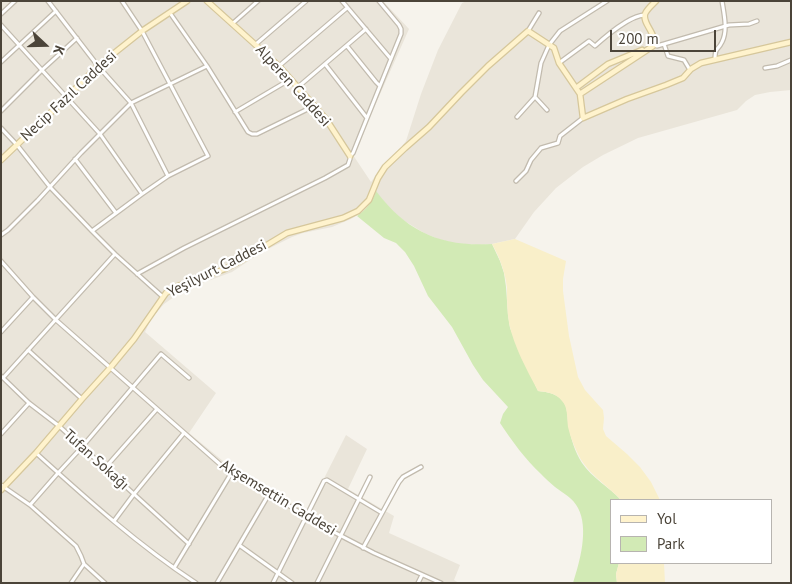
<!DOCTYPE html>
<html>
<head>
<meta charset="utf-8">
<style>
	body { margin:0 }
	#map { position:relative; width:792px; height:584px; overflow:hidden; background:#f6f3ec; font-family:"PT Sans",sans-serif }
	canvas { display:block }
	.frame { position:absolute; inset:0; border:2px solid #4b4439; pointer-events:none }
	.legend { position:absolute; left:610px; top:499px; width:162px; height:65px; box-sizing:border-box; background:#fff; border:1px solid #b7b4b0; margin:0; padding:6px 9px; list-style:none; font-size:15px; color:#4b4439 }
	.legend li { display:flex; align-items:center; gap:10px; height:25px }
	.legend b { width:25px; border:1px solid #b7b4b0 }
	.north { position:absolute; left:20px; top:20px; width:50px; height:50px; -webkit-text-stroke:4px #fff; paint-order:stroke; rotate:111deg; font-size:14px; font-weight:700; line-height:20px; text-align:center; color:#4b4439 }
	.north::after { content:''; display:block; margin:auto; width:18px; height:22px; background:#4b4439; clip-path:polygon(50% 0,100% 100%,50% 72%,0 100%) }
	.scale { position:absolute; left:610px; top:30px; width:106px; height:22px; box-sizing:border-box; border:2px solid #4b4439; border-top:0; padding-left:6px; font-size:15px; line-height:18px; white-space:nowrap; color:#4b4439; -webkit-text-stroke:4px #fff; paint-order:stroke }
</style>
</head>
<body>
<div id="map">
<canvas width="792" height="584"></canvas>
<div class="frame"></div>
<ul class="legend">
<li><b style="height:6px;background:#fff3cd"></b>Yol</li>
<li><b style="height:14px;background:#d2eab5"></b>Park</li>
</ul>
<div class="north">K</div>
<div class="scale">200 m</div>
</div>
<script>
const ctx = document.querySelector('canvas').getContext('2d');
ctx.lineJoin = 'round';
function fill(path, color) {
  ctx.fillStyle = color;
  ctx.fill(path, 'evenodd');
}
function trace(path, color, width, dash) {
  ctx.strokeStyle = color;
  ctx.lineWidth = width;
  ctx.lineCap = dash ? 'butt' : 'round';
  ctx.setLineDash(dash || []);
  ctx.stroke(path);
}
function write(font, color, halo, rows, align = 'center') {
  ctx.font = font + ' "PT Sans",sans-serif';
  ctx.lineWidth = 4.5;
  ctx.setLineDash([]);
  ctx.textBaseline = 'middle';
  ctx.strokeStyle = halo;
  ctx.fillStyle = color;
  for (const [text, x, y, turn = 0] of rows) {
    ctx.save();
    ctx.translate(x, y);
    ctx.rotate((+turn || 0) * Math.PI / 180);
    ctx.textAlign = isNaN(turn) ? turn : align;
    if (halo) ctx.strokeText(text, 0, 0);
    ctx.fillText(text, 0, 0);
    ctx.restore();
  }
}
const residential = new Path2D(`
	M1,1H383L409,29L353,155L371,182L384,164L399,151L406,141L421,94L438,50L462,3L467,1H791V90L770,92L755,95L746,101L737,110L638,138L603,155L583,167L556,188L534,212L515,239L492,244L477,245L453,243L438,239L424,233L403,220L391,210L376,192L368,206L362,212L351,219L332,227L303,233L292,237L262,252L232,272L184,290L164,304L151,319L145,332L216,393L189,433L223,461L279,496L307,512L346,435L367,449L348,489L394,516L389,533L460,565L454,580L459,583H1Z`);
const green = new Path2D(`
	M376,191C407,232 441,247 492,244L500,261L504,273L506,287L508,315L510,328L538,391C549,392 563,395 566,407C568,414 567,420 569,427C571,439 575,452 582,463C592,478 609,487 621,500H611V563H619L616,574L617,583H573C580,561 589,529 578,508C573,498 563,493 555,487C550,483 545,478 541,474C525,459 512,441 500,423L503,414L508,407L483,380L473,365L452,327L428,296L414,266L405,252L396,243L384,238L357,216C367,209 372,202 376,191Z`);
const sand = new Path2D(`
	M515,239L566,261L563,279V291L569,336L578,377L585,390L603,410L604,418L603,429L606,436L627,454L640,467L651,482L660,500H621C606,484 586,473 577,452C573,444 570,435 568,427C567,418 568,407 562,401C556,393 547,392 538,391C527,370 514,347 509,323C507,311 507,300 507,288C505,272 500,258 492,244Z
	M619,563H664L665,583H617L616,574Z`);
const street = new Path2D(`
	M48,1L98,66L131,103L168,176L142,194
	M122,1L142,31L170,84L207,66L170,13
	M342,1L391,59
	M1,14L15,1
	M232,24L258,1
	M1,25L100,134L142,194L92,231L115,254L3,378
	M528,31L539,13
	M256,44L306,1
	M664,44L668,56L684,60L690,70
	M654,45L657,46L664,44L729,25L749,24L757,21
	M347,46L376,82L380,86
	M715,60C715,46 718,51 722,42C728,30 724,14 722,1
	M1,62L56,11
	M559,63L589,41L595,46C606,36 631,15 645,15
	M325,64L367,118
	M207,66L248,132L252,134H257L314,106
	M279,66L347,8
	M765,68L777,66L791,60
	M298,87L366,29
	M535,97L547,110
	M1,111L42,70L77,38
	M235,112L284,83L289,78
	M517,117L535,97L541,63L549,45L560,31L607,1
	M1,128L17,145L50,187L92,231
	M75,159L116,213
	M516,181L526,171L531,160L541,148L558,143L560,136L583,118
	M1,235L8,230L38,200L81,153L131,103L170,84L208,156L168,176
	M115,254L163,297
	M1,261L33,297L56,320L222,466L328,529L374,553L441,583
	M137,274L184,248L325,178L348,165L350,159V156L353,153L361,133L401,34V29L399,25L379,1
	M1,332L33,297
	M28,350L82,399
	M1,376L29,403L59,426L189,544
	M1,434L29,403
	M36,453C87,499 138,545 196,583
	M105,468L157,409
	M1,485L30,505L76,546L81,556L84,564L105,583
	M30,505L58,473L82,447L161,354L189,378
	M114,521L134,494L184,433
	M239,545L292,583
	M363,548L399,482L403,477L421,467
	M174,568L232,472
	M71,583L84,564
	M217,583L269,494
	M273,583L324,481L327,480L382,513
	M317,583L370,477
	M418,583L422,575`);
const secondary = new Path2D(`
	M207,1L279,66L326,119L350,156
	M576,88L608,64L642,50
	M580,94L583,118L627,99L666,85L683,78L691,69L701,63L791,42
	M1,160L67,97L98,66L142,31L187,1
	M1,490L36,453L82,399L110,368L134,339L166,293L178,286L225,269L242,260L287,233L343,218L358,211L369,200L378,178L385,167L405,148L429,127L461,93L488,66L528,31L554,48L559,63L580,94L653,46C658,34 642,24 645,14C647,9 652,5 656,1`);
const streetNames = [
	["Alperen Caddesi",293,86,48],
	["Necip Fazıl Caddesi",69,96,-43],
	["Yeşilyurt Caddesi",217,269,-27],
	["Tufan Sokağı",96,460,42],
	["Akşemsettin Caddesi",278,498,31]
];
fill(residential, '#eae5da');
fill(green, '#d2eab5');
fill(sand, '#f9efc9');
trace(street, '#c2bbae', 5.5);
trace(secondary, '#d6c79b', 7);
trace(street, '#fff', 3);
trace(secondary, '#fff3cd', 4.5);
write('15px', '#4b4439', '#fff', streetNames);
</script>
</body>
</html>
